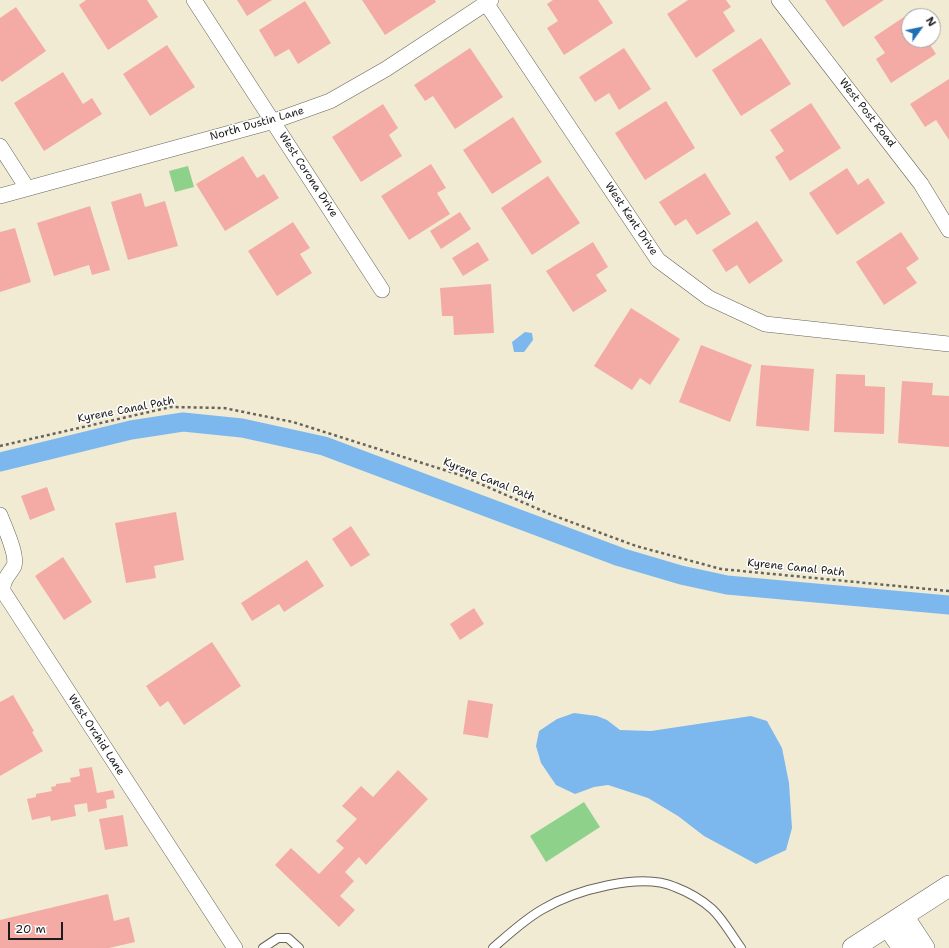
<!DOCTYPE html>
<html>
<head>
<meta charset="utf-8">
<style>
	body { margin:0 }
	#map { position:relative; width:949px; height:948px; overflow:hidden; background:#f1ebd3; font-family:"Shantell Sans",sans-serif }
	canvas { display:block }
	.north { position:absolute; left:901px; top:8px; width:40px; height:40px; box-sizing:border-box; background:#fff; border:1px solid #a4a4a4; border-radius:50%; rotate:57deg; font-size:11px; font-weight:700; line-height:16px; text-align:center; color:#1c1c1c }
	.north::after { content:''; display:block; margin:auto; width:14px; height:18px; background:#1f6fb2; clip-path:polygon(50% 0,100% 100%,50% 72%,0 100%) }
	.scale { position:absolute; left:8px; top:922px; width:55px; height:18px; box-sizing:border-box; border:2px solid #1c1c1c; border-top:0; padding-left:5px; font-size:12px; line-height:14px; white-space:nowrap; color:#1c1c1c; -webkit-text-stroke:3px #fff; paint-order:stroke }
</style>
</head>
<body>
<div id="map">
<canvas width="949" height="948"></canvas>
<div class="north">N</div>
<div class="scale">20 m</div>
</div>
<script>
const ctx = document.querySelector('canvas').getContext('2d');
ctx.lineJoin = 'round';
function fill(path, color) {
  ctx.fillStyle = color;
  ctx.fill(path, 'evenodd');
}
function trace(path, color, width, dash) {
  ctx.strokeStyle = color;
  ctx.lineWidth = width;
  ctx.lineCap = dash ? 'butt' : 'round';
  ctx.setLineDash(dash || []);
  ctx.stroke(path);
}
function write(font, color, halo, rows, align = 'center') {
  ctx.font = font + ' "Shantell Sans",sans-serif';
  ctx.lineWidth = 3;
  ctx.setLineDash([]);
  ctx.textBaseline = 'middle';
  ctx.strokeStyle = halo;
  ctx.fillStyle = color;
  for (const [text, x, y, turn = 0] of rows) {
    ctx.save();
    ctx.translate(x, y);
    ctx.rotate((+turn || 0) * Math.PI / 180);
    ctx.textAlign = isNaN(turn) ? turn : align;
    if (halo) ctx.strokeText(text, 0, 0);
    ctx.fillText(text, 0, 0);
    ctx.restore();
  }
}
const green = new Path2D(`
	M188,166L194,187L175,192L169,171Z
	M584,802L600,827L546,862L530,836Z`);
const water = new Path2D(`
	M525,332L532,333L533,340L524,352H514L512,342Z
	M574,713L597,716L607,720L620,730L651,731L751,716L767,721L782,748L789,783L792,828L786,850L756,864L704,836L678,816L648,798L608,785L594,787L575,794L556,785L541,763L536,746L539,731L557,719Z`);
const canal = new Path2D(`
	M0,462L131,430L183,422L242,428L324,446L620,557L681,575L727,585L949,605`);
const building = new Path2D(`
	M86,0H147L158,17L108,50L79,5Z
	M237,0H272L247,16Z
	M362,0H435L436,2L385,35Z
	M553,0H598L613,23L564,55L547,28L558,21L547,4Z
	M688,0H726L731,7L723,12L735,31L696,58L667,14Z
	M825,0H884L843,27Z
	M305,1L331,43L298,64L289,49L275,57L259,30Z
	M16,7L46,51L2,82L0,80V18Z
	M910,13L912,16H909V40H927L936,54L891,83L876,59L885,53L874,37Z
	M761,38L791,84L741,116L712,70Z
	M167,45L195,87L150,116L123,74Z
	M470,48L503,97L455,129L433,96L425,101L414,85Z
	M624,48L651,89L619,110L609,93L595,102L579,77Z
	M63,72L83,104L92,98L102,114L44,151L14,103Z
	M949,79V140L936,120L925,127L910,104Z
	M666,101L695,148L645,180L615,133Z
	M811,103L841,148L790,181L775,157L784,151L770,130Z
	M383,104L398,128L389,135L402,156L361,182L332,137Z
	M513,117L542,162L492,194L463,150Z
	M243,156L257,178L264,174L279,198L225,231L196,184Z
	M431,164L446,188L437,193L450,214L409,240L381,196Z
	M847,168L858,185L868,178L885,203L837,235L809,193Z
	M705,173L731,214L697,235L686,219L675,226L659,202Z
	M548,176L580,223L532,255L501,208Z
	M141,193L145,207L165,201L178,246L128,260L111,202Z
	M90,206L110,270L92,275L89,265L54,276L37,223Z
	M460,212L471,229L441,249L430,231Z
	M757,221L783,261L749,284L737,265L726,272L712,250Z
	M293,222L310,248L300,254L312,273L277,296L248,251Z
	M15,228L31,282L0,292V232Z
	M901,232L919,259L906,268L917,283L884,305L856,262Z
	M478,242L489,260L463,276L452,258Z
	M593,242L608,267L596,275L607,291L573,312L546,271Z
	M491,284L494,333L454,335L453,316H442L440,288Z
	M631,308L680,339L650,385L640,378L632,390L594,366Z
	M701,345L752,365L730,422L679,402Z
	M761,365L814,369L809,431L756,426Z
	M836,374L865,375V386L885,387L884,434L834,432Z
	M902,381L933,383L932,395L949,396V447L898,443Z
	M47,487L55,510L30,520L21,496Z
	M176,512L184,560L154,566L156,578L126,583L115,523Z
	M351,526L370,555L351,567L332,539Z
	M63,557L92,602L64,620L35,576Z
	M307,560L324,586L284,612L279,604L252,621L241,603Z
	M474,608L484,624L460,640L450,624Z
	M212,642L241,686L184,725L168,701L160,707L146,686Z
	M13,695L34,731L32,732L43,751L0,776V702Z
	M468,700L493,704L488,738L463,734Z
	M92,767L97,793L113,790L115,798L106,800L107,808L88,812L87,803L74,805L76,816L51,821L50,816L32,820L27,799L36,797V794L52,791L51,787L56,786V784L71,782L70,778L80,776L79,769Z
	M398,770L428,799L366,865L359,857L345,872L354,881L340,896L355,910L339,927L275,865L291,848L319,874L344,848L336,841L357,819L342,806L361,786L373,797Z
	M123,815L128,846L105,850L99,819Z
	M108,894L114,921L129,917L135,942L109,948H0V920Z`);
const path = new Path2D(`
	M0,446L171,407L224,408L293,422L460,475L552,515L636,546L721,569L949,591`);
const lane = new Path2D(`
	M263,948L278,938H288L299,948
	M493,948C509,934 525,919 543,909C575,890 641,872 675,887C688,892 702,900 712,909C723,919 732,936 741,948`);
const street = new Path2D(`
	M194,0L382,290
	M484,0L658,260L709,298L765,324L949,344
	M779,0L921,184L949,230
	M0,146L27,188
	M0,196L274,121L330,101L386,69L491,0
	M0,515C4,526 18,555 14,566C9,575 2,580 3,591L235,948`);
const secondary = new Path2D(`
	M903,916L924,948
	M888,926L903,948
	M853,948L949,886`);
const streetNames = [
	["West Post Road",867,113,52],
	["North Dustin Lane",257,124,-16],
	["West Corona Drive",308,175,57],
	["West Kent Drive",631,219,56],
	["Kyrene Canal Path",126,410,-11],
	["Kyrene Canal Path",489,480,22],
	["Kyrene Canal Path",796,568,6],
	["West Orchid Lane",96,735,57]
];
fill(green, '#8dd18a');
fill(water, '#7cb8ee');
trace(canal, '#7cb8ee', 19);
fill(building, '#f4aba6');
trace(lane, '#67645c', 10);
trace(street, '#67645c', 16);
trace(secondary, '#67645c', 22);
trace(path, '#67645c', 2.5, [3, 3]);
trace(lane, '#fff', 8);
trace(street, '#fff', 15);
trace(secondary, '#fff', 21);
write('11px', '#1c1c1c', '#fff', streetNames);
</script>
</body>
</html>
